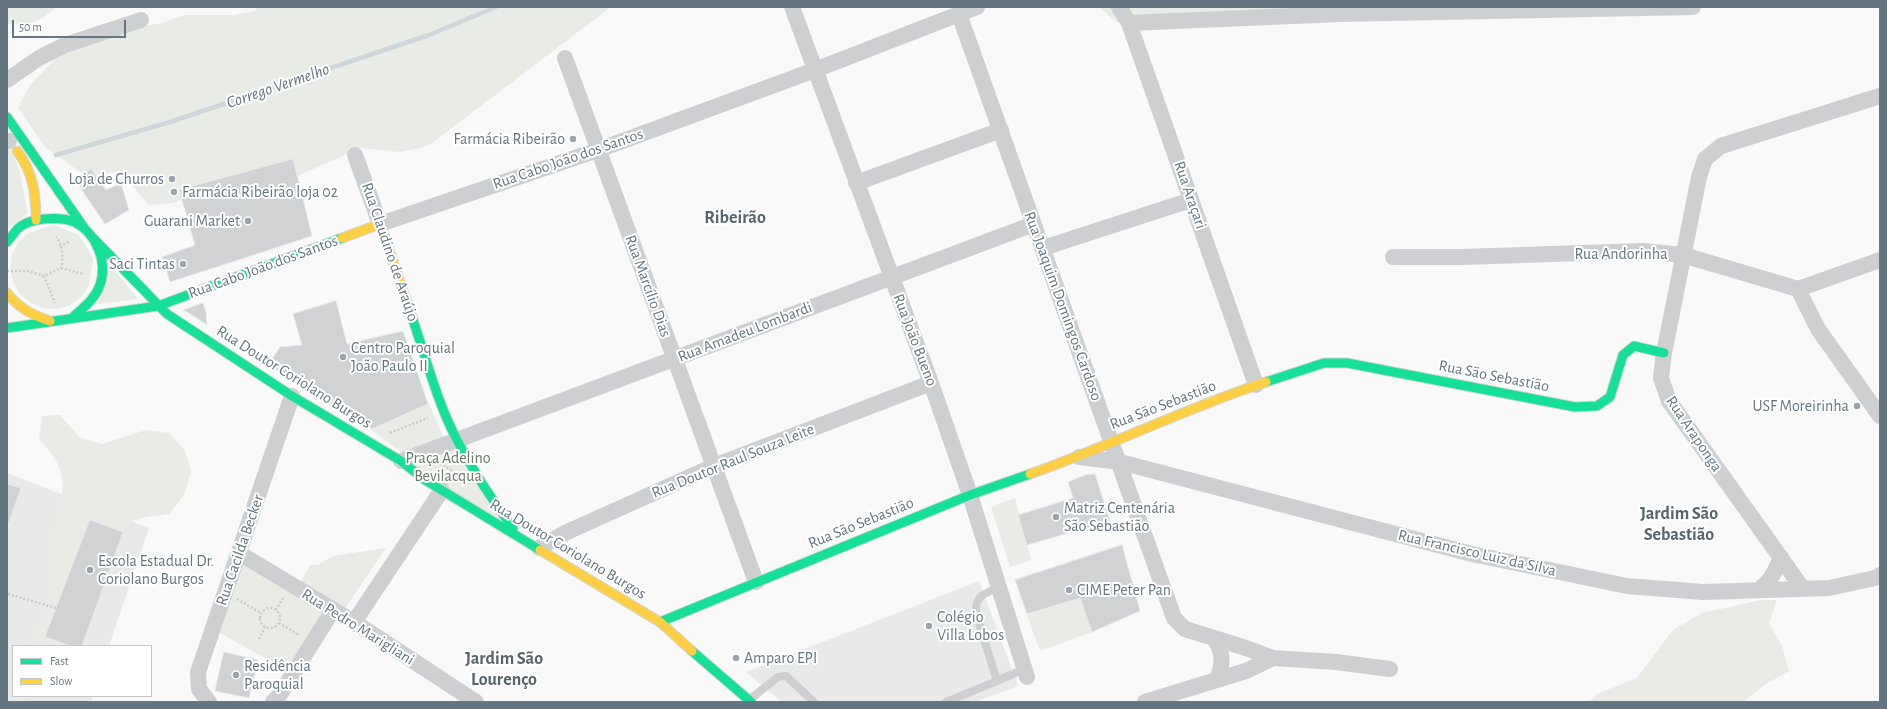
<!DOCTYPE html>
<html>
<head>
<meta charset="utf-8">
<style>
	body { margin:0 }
	#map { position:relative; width:1887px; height:709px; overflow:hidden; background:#f9f9f9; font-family:"Alegreya Sans",sans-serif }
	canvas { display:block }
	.frame { position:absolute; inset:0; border:8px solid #657683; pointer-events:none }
	.legend { position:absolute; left:12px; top:645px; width:140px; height:52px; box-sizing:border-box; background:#fff; border:1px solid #c1c8cd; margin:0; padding:5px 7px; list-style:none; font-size:12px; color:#657683 }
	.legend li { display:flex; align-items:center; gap:8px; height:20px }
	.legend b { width:20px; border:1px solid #c1c8cd }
	.scale { position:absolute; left:12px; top:20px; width:114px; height:18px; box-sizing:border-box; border:2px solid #657683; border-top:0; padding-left:5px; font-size:12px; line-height:14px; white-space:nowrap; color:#657683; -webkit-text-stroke:3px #fff; paint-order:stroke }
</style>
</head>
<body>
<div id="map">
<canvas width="1887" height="709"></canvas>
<div class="frame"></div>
<ul class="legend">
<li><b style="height:5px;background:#16e098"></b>Fast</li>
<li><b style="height:5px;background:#ffcf43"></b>Slow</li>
</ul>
<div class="scale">50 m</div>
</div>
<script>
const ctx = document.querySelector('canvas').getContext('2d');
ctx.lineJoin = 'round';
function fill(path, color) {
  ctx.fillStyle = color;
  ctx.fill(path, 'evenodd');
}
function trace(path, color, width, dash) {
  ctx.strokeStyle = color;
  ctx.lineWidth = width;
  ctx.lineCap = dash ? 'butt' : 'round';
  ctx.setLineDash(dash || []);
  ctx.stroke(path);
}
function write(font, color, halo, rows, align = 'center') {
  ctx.font = font + ' "Alegreya Sans",sans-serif';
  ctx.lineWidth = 4;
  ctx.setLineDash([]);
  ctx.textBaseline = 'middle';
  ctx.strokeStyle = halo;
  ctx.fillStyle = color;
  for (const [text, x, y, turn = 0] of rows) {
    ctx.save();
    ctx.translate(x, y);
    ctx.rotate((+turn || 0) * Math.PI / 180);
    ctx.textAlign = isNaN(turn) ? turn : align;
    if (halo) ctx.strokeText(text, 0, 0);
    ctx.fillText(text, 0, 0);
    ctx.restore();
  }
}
const built = new Path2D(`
	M7,473L149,528L109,646H13V696H93L91,702H7Z
	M979,581L1018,686L975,702H782L746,672Z`);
const green = new Path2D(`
	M7,7H56C38,24 31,24 7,24Z
	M256,7H611L428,146L400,152L360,148L289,180L223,181L173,203L148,205L120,170L90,179L45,147L18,108L30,85L57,57L105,25L139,27L162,23L184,15H233L256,11Z
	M1100,7H1506L1139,26L1116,22Z
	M7,141L19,168L28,213L7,229Z
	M54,225L79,235L93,258L89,286L81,297L70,305L57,309L43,308L31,303L20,294L13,282L10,269L12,255L18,243L28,233Z
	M112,267L138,299L98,304Z
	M429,404L444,438L404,454L371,430Z
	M60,415L79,437L102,444L146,430L169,433L185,450L191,472L184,495L169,514L146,517L124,523L108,541L83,631L89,646H25C37,625 47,605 50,581C51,565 49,548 52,532C56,515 65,495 62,478C60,462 49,450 39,439L42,416Z
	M456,443L507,527L405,462Z
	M1015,498L1031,560L1010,567L991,507Z
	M386,548L341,614L333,610L293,674L213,629L238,556L297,588L310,565H318L333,556Z
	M1080,598L1092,632L1040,651L1027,615Z
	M1761,600H1777L1769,623L1782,646L1789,671L1766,684L1743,702H1589L1597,694L1637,678L1673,630L1702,613Z
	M13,664V696H26V702H7V674Z`);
const stream = new Path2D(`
	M56,155L170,122L429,35L496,7`);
const building = new Path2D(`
	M293,159L312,236L170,282L162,257L195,245L179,190Z
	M91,169L106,190L121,183L129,210L105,224L75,180Z
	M336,301L347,344L403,331L428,404L372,429L268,365L280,347L302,345L293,314Z
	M203,303L206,312L207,325L184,310Z
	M1095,474L1111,524L1084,532L1082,529L1027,545L1018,515L1073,498L1068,482L1085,475Z
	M7,484L21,488L9,522H7Z
	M90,520L123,532L82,646H71L45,637Z
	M1122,545L1140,611L1092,632L1080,598L1027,614L1015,580Z
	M224,652L258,660L249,698L215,691Z`);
const path = new Path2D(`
	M60,247L70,241
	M61,268L83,274
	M7,271H28L44,276L61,268C64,259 62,243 56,237
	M44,276L55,303
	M390,433L428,418
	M440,463L453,471
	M8,594L56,608
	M237,599L261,613
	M260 618a10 10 0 1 1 20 0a10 10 0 1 1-20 0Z
	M276,610L284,596
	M279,623L299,635
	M259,639L265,627`);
const lane = new Path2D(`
	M997,681L1024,669
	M749,700L778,677L786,676L814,702
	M946,702L997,681L976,613C975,596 984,594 998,587`);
const street = new Path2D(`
	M792,7L931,383L970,495L1027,677
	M1119,7L1129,23L1256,385
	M959,14L1174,618L1185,629L1246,648L1273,658L1246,671L1145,702
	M1129,23L1339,14L1693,7
	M565,58L756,582
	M7,80L39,58L65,45L141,20
	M7,141H9
	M355,155L380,224L598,150L815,70L977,7
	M856,183L1001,130
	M1043,248L1191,200
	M1393,257H1463L1643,251L1683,255L1798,289
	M1798,289L1818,329L1880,416
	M1798,289L1880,260
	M1079,457L1120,462L1472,554L1627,586L1703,592L1829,588L1875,578L1880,575
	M401,461L1034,224
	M539,548L567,532L714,466L931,383
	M239,553L354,622L476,702
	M1803,589L1669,401L1661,378L1664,353L1699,177L1705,159L1721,146L1880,96
	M1758,590C1771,581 1775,572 1781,557
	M354,622L442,490
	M1214,638C1224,653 1223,664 1217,680
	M1273,658L1336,662L1390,669
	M209,702L199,689L198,672L292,396
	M273,702L279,696L333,610`);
const fast = new Path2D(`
	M7,117L85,229
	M93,238L167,314L292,396L401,461L425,480L540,550
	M7,242C12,237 15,230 21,226C28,221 36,220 44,219C54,218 65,218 74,222C96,232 108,262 100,285C95,299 84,307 73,317
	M412,317C426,358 437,402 457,440C473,471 492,500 513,528
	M7,328L158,306L342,238
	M1266,382L1324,363H1347L1575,407L1597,406L1610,397L1623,355L1634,346L1664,353
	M660,622L970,495L1030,474
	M692,651L751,702`);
const slow = new Path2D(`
	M17,151C33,172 36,194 36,220
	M342,238L380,224L412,317
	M7,293C19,308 32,315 50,321
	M1030,474C1110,446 1186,408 1266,382
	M540,550L660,622L692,651`);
const markers = [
	[573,139,4,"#99a4ac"],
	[172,179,4,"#99a4ac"],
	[174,192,4,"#99a4ac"],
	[248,221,4,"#99a4ac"],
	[183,264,4,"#99a4ac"],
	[343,357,4,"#99a4ac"],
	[1857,406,4,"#99a4ac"],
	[1056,517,4,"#99a4ac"],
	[90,570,4,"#99a4ac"],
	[1069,590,4,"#99a4ac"],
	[929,626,4,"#99a4ac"],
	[736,658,4,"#99a4ac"],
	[236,675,4,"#99a4ac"]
];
const poiNames = [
	["Farmácia Ribeirão",565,139,"right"],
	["Loja de Churros",164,179,"right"],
	["Farmácia Ribeirão loja 02",182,192],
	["Guarani Market",240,221,"right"],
	["Saci Tintas",175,264,"right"],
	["Centro Paroquial",351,348],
	["João Paulo II",351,366],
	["USF Moreirinha",1849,406,"right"],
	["Matriz Centenária",1064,508],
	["São Sebastião",1064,526],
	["Escola Estadual Dr.",98,561],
	["Coriolano Burgos",98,579],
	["CIME Peter Pan",1077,590],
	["Colégio",937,617],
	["Villa Lobos",937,635],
	["Amparo EPI",744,658],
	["Residência",244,666],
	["Paroquial",244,684]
];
const streetNames = [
	["Rua Cabo João dos Santos",568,159,-19],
	["Rua Araçari",1190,195,71],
	["Rua Claudino de Araújo",390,252,71],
	["Rua Andorinha",1621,254],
	["Rua Cabo João dos Santos",263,267,-20],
	["Rua Marcílio Dias",648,286,70],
	["Rua Joaquim Domingos Cardoso",1063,306,70],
	["Rua Amadeu Lombardi",745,332,-21],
	["Rua João Bueno",915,340,69],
	["Rua São Sebastião",1494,376,11],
	["Rua Doutor Coriolano Burgos",294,377,32],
	["Rua São Sebastião",1163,405,-21],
	["Rua Araponga",1694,434,56],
	["Rua Doutor Raul Souza Leite",733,461,-22],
	["Rua São Sebastião",861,523,-22],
	["Rua Doutor Coriolano Burgos",568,549,31],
	["Rua Cacilda Becker",240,550,-71],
	["Rua Francisco Luiz da Silva",1477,553,13],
	["Rua Pedro Marigliani",358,627,32]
];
const parkNames = [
	["Praça Adelino",448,458],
	["Bevilacqua",448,476]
];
const waterNames = [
	["Corrego Vermelho",278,86,-19]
];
const quarterNames = [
	["Ribeirão",735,218],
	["Jardim São",1679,514],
	["Sebastião",1679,535],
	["Jardim São",504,659],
	["Lourenço",504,680]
];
fill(built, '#e8e9e9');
fill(green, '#e8ebe6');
trace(stream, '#ced6d9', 4.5);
fill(building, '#d0d2d3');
trace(building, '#e8e8e8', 1);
trace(fast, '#d5d6d7', 11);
trace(slow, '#d5d6d7', 11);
trace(path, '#cbcccd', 2.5, [2, 2]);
trace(lane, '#cecfd0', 8);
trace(street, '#cecfd0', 16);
trace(fast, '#16e098', 9);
trace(slow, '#ffcf43', 9);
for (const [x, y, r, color] of markers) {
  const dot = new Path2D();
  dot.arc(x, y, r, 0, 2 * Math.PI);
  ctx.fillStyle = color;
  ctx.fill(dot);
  trace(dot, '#fff', 1.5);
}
write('16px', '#657683', '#fff', poiNames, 'left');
write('16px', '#657683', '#fff', streetNames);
write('16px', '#687a64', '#fff', parkNames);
write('italic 17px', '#60757c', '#fff', waterNames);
write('bold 18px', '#57646e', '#fff', quarterNames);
</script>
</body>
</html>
